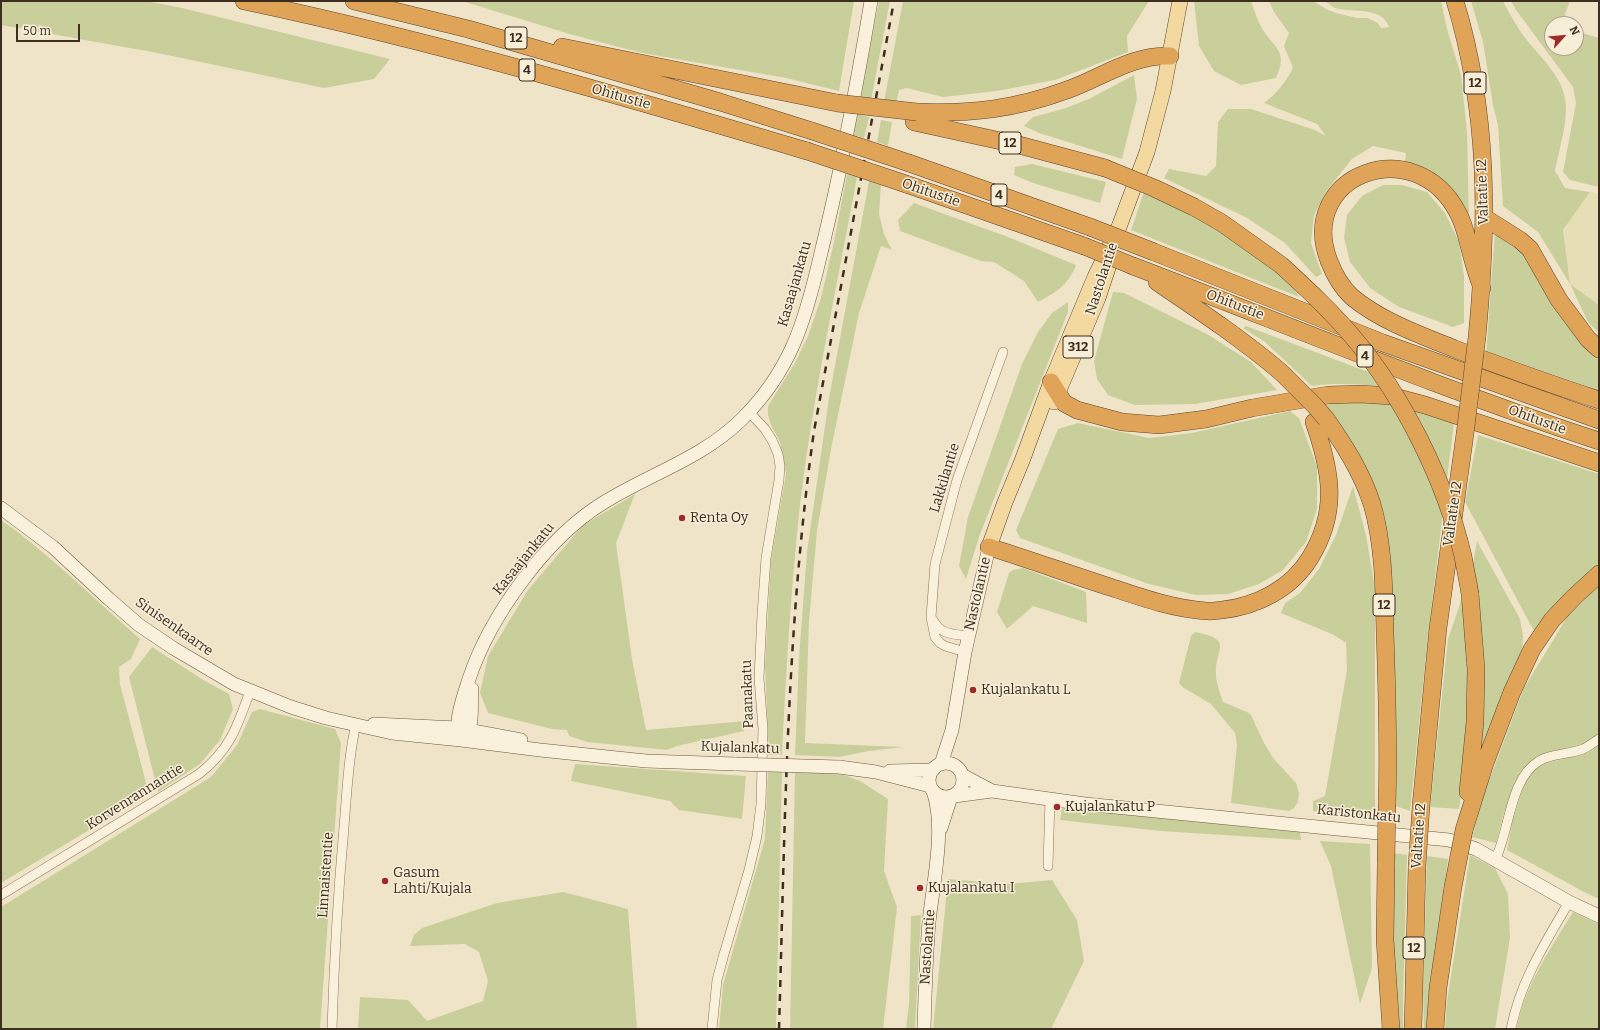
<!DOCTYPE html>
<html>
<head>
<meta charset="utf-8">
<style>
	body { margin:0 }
	#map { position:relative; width:1600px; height:1030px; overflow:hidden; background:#f0e4c8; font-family:Bitter,serif }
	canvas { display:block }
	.frame { position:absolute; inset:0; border:2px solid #3d2e20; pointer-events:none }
	.north { position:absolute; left:1544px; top:16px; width:40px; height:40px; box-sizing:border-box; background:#f7eed8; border:1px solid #ada18e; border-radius:50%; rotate:63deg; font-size:11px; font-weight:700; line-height:16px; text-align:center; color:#3d2e20 }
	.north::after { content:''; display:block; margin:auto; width:14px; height:18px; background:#9e2a2b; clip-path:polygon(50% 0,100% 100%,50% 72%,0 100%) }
	.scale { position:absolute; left:16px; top:24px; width:64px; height:18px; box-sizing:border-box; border:2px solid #3d2e20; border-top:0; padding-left:5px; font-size:12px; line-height:14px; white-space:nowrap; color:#3d2e20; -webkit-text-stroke:3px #f7eed8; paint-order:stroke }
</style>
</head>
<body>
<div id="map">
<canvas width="1600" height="1030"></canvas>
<div class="frame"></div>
<div class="north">N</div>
<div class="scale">50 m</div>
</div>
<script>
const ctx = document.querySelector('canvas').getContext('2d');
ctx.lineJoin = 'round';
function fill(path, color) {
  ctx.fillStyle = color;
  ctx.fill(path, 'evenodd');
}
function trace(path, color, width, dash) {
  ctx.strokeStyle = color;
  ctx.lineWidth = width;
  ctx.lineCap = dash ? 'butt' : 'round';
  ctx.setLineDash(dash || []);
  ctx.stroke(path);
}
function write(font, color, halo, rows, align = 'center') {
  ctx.font = font + ' Bitter,serif';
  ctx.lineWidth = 3;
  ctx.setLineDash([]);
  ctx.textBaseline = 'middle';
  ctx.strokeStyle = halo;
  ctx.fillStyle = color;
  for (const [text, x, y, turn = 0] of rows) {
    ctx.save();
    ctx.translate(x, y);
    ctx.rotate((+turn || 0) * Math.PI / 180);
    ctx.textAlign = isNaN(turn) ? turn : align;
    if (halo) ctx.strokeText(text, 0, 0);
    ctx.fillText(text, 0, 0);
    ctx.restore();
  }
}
const farmland = new Path2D(`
	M1590,192L1599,194V305L1570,284L1563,230Z`);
const green = new Path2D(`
	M1,1H145L182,8L390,59L374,79L324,88L158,53L1,25Z
	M462,1H854L839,91L786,78L642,53L573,35Z
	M879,1H890L871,100L860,99Z
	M903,1H1149L1127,36L1128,52L1055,80L997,91L943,97L907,88L899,90L896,104L884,102Z
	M1194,1H1251C1254,10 1258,22 1263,30C1276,50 1288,51 1276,78L1241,85L1214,71L1199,46Z
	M1269,1H1313L1328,10L1336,13L1357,18H1367L1378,23L1381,28L1389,27C1383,6 1351,13 1335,8C1331,6 1328,3 1324,1H1441L1447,29L1461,75L1467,132L1469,223L1435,177L1422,167L1405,163L1406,153L1373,146L1352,159L1327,190L1314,215L1311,243L1322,274L1316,277L1285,243L1247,218L1164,178L1169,169L1206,176L1216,166L1218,122L1228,109H1251L1315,130L1326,136L1317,124L1264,103C1277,93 1285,83 1293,68L1284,46L1289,33L1274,12Z
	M1471,1H1503C1509,13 1516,25 1523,35C1537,54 1562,75 1565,99C1569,120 1559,149 1555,171L1565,188L1590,192L1563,230L1570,284L1599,305V333L1588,322L1570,284L1538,232L1503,206L1498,125L1493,105L1483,42Z
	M1511,1H1570L1565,14L1570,24H1552V48H1576V31L1599,38V187L1570,180L1563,172L1576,103L1573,87L1516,10Z
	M1134,75L1137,99L1122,159L1039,133L1024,126L1033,117L1063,109L1089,99Z
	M857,114L869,117L864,138L853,135Z
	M881,120L892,122L888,146L877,142Z
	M1032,164L1106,182L1100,203L1033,183L1014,175L1015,167Z
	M847,174L857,177C837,286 813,395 800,505C791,588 786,671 782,755H769L765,666L771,560L786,474L780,442L771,425L768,415V406L795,363L808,336L821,298L834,242Z
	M869,181L881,185L879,214L884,234L892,250L881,246L859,313L831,449L817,531L809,621L805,743L903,747L869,751L839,757L795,755L799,658L807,552L829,398Z
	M1383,185H1402L1427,192L1445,213L1459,242L1464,276V323L1453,327L1399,307L1370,288L1350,262L1344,238L1347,215L1362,196Z
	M1144,192C1190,212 1234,236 1272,269C1283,277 1293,284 1299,297L1131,230Z
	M914,203L1008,237L1076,265C1069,284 1056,293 1038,302L1024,281L994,262L981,261L900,231L898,220Z
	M1495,232L1526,252L1599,354V395L1486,355Z
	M1113,292L1124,293L1207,334L1251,362L1277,390L1195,404L1135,405L1108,395L1097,379L1094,361Z
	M1068,302V312L979,537L966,579L959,566L968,517L1022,364L1038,332L1052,313Z
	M1246,326L1371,373L1379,386C1356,384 1334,383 1312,386L1265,342L1243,328Z
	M1347,401L1373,402L1394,406L1413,441L1443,512L1428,636L1410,811L1393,805L1384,538L1321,404Z
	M1410,408L1454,423L1446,487Z
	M1290,411L1299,418L1317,467V509L1306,542L1283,570L1259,584L1228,594L1196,595L1149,584L1020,538L1016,530L1058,429L1078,423L1149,438L1192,433Z
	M1478,435L1599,474V568L1535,633L1465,502Z
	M1353,486L1366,535L1375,588V812L1368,816L1313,811V801L1325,796L1347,670L1346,643L1334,635L1281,613L1285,603L1300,593L1319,569L1336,535Z
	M635,494L616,543L632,659L646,730L745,721L744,731L677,746L667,750L587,742L569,736L567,730L552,729L488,713L480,693L488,656L528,590L582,526Z
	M1,520C51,555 94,599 140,639L131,659L119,667L120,684L149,794L1,883Z
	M1477,541L1520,619L1523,636L1522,654L1475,774L1472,568Z
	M1023,568L1086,592L1087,623L1033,606L1007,629L997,612L1009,573L1013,570Z
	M1599,585V702L1598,704L1599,710V735L1582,747L1538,757L1520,773L1504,813L1496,843L1472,837L1484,794L1524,688L1567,617Z
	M1463,595L1469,647L1470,737L1459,809L1430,807L1448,639Z
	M1195,632C1235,640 1215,648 1216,674C1216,683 1220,693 1223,702L1247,712L1251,715L1264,743L1273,758L1296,783L1299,794L1298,802L1294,808L1289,811L1231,803L1237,745L1235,733L1211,704L1184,688L1179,683L1191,636Z
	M152,647L205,681L229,694L233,709L220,740L200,764L158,792L129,677Z
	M260,709L335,729L341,743L320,1029H1V907L211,777L237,745L252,712Z
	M1599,743V899L1586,893L1507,850L1513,819L1526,777L1542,764L1587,753Z
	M575,764L746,776L742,819L679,810L670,801L571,781Z
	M768,770L782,771L776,1029H719L723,985L765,839Z
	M795,771L839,773L860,781L888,799L884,871L897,907L883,1029H790Z
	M1062,808L1300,832L1301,840L1161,831L1060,820Z
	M1320,841L1370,844L1372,968L1360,1004L1331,866Z
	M1393,853L1407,855L1403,1002V1029H1397L1392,977Z
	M1470,855L1495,868L1508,894L1510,938L1495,1029H1445L1447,1001Z
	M1427,856L1448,859L1433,980L1429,1029H1424L1423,993Z
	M948,879L1008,884L1052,880L1077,920L1084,961L1051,1029H933Z
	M563,892L628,909L637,1029H358L360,997L408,1000L427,1021L483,1001L488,981L479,952L465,944L410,946L414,935L422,928L497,903Z
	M1573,912L1599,924V1029H1517C1524,986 1551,948 1573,912Z
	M921,915L915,1029H906L909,1003L911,916Z`);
const street = new Path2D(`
	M933,620C941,635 953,634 968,636
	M965,652L945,646L940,643L935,637L931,617L935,564L957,480L1003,352
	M1495,860C1510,831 1509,779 1539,761C1549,754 1571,754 1583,749C1589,746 1594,742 1599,739
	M1048,866L1050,799
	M1,895L199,774C230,750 237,727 250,691
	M332,1029C334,962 338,894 344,827C347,793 348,758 356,724
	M712,1029L717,980L724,954L749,870L757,836L761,804L763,729L759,678L762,615L766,558L779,480L780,466L778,454L772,440L765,429L749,412
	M1511,1029C1520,982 1545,943 1569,902`);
const secondary = new Path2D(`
	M1,508L53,547L109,599L139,625L173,648L234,684L291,707L326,718L392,733L461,740L540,750L646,761L736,764
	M374,724L457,728L521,740
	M464,737C475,726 470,703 472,689
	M461,740C452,726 464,695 469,679C490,616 546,538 603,503C649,474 701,459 741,420C790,372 805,322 820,257C827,228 834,198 840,169C851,113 862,57 871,1
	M929 780a17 17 0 1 1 34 0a17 17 0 1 1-34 0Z
	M941,764L952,730L965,652L989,547
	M839,767L876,772L930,786
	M890,771L933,770
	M962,775L992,791
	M954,796L992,791L1085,804L1449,840L1476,849L1569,902L1599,916
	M941,828L951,797
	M924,1029C925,993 926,957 929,922C933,883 946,827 933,791`);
const primary = new Path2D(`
	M1054,402L1098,298L1109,265
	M989,547L1005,502L1022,461L1051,382L1095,277L1119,227L1147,152L1163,91L1180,1`);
const highway = new Path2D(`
	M244,1C434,41 621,96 807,151
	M354,1L468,29L720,102L812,131
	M1455,1C1489,113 1488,222 1477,337
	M562,47L837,103
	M917,112C972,114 1015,109 1067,90C1101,78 1133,54 1170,56
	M914,122L1019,145L1105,168
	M909,163L1090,227
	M906,184L1084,246
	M1194,207L1222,223L1281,265
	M1485,218L1520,240L1530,249L1559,300L1588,339L1599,349
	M1154,252L1383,343L1599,420
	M1133,266C1288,325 1441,389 1599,441
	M1157,282C1200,311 1242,339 1282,373
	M1482,288C1478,277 1474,265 1471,253C1467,239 1465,226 1458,213C1415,130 1296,175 1329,261C1334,274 1341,287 1352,297C1381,321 1420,335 1455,349C1503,367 1550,384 1599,400
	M1051,382L1064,403L1077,410L1122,422L1159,425L1206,419L1252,408L1328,395L1361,394L1391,396L1425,405L1599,463
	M1326,419C1345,446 1362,473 1372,504C1384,545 1384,591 1385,633C1387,690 1389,746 1387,803
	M989,547C1031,560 1072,575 1113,588C1143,598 1175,609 1207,611C1212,612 1217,610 1222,610C1257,606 1291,589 1310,558C1339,511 1331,471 1314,422
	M1468,792L1475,722L1476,669L1470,594
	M1421,806L1438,628L1465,434
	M1464,830L1485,763L1512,692L1532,649L1552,620L1574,597L1599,574
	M1386,863L1385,940L1391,1029
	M1413,1029L1417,866
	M1435,1029L1438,988L1453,887`);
const rail = new Path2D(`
	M779,1029C785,829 786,629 814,431L894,1`);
const secondaryBridge = new Path2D(`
	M736,764L839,767`);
const highwayBridge = new Path2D(`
	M837,103L917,112
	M812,131L909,163
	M807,151L906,184
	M1105,168L1154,188L1194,207
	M1090,227L1154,252
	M1084,246L1133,266
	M1281,265C1306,288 1330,310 1352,336C1402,394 1445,480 1463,556C1465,568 1468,581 1470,594
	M1282,373L1315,406L1326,419
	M1465,434L1477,337
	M1386,863L1387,803
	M1417,866L1421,806
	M1453,887L1464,830`);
const markers = [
	[682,518,4,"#9e2a2b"],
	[973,690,4,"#9e2a2b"],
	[1057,807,4,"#9e2a2b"],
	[385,881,4,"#9e2a2b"],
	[920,888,4,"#9e2a2b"]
];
const shields = [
	[516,38,22],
	[527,70,16],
	[1475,83,22],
	[1010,143,22],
	[999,195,16],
	[1078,347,30],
	[1365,356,16],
	[1384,605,22],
	[1414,948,22]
];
const shieldNames = [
	["12",516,38],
	["4",527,70],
	["12",1475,83],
	["12",1010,143],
	["4",999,195],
	["312",1078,347],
	["4",1365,356],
	["12",1384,605],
	["12",1414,948]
];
const streetNames = [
	["Ohitustie",621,97,16],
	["Valtatie 12",1483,192,-92],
	["Ohitustie",931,193,19],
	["Nastolantie",1102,279,-72],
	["Kasaajankatu",795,284,-74],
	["Ohitustie",1235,305,21],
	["Ohitustie",1537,420,20],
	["Lakkilantie",945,478,-73],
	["Valtatie 12",1453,514,-82],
	["Kasaajankatu",524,559,-51],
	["Nastolantie",978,594,-77],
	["Sinisenkaarre",174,627,35],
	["Paanakatu",748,694,-92],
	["Kujalankatu",740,748,2],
	["Korvenrannantie",135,797,-32],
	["Karistonkatu",1359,814,6],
	["Valtatie 12",1419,836,-86],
	["Linnaistentie",326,875,-86],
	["Nastolantie",928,947,-86]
];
const poiNames = [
	["Renta Oy",690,518],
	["Kujalankatu L",981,690],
	["Kujalankatu P",1065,807],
	["Gasum",393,873],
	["Lahti/Kujala",393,889],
	["Kujalankatu I",928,888]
];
fill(farmland, '#e6deb5');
fill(green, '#c9cf9b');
trace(street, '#8d765c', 10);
trace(secondary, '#6f573f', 14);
trace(primary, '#5b4430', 16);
trace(highway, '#5b4430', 18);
trace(street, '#faf1dc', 9);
trace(secondary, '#faf1dc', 13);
trace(primary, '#f3d9a0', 15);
trace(highway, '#e0a458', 17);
trace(rail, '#3d2e20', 2.5, [7, 7]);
trace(secondaryBridge, '#6f573f', 14, []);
trace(highwayBridge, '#5b4430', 18, []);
trace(secondaryBridge, '#faf1dc', 13);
trace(highwayBridge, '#e0a458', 17);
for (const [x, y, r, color] of markers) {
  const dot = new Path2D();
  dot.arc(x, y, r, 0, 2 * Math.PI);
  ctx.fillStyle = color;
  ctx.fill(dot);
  trace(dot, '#f7eed8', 1.5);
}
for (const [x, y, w] of shields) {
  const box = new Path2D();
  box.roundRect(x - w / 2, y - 11, w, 22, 3);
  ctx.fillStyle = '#f7eed8';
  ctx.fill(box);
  trace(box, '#3d2e20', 1);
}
write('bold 13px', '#3d2e20', null, shieldNames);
write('14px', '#3d2e20', '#f7eed8', streetNames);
write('14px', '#3d2e20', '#f7eed8', poiNames, 'left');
</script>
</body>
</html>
